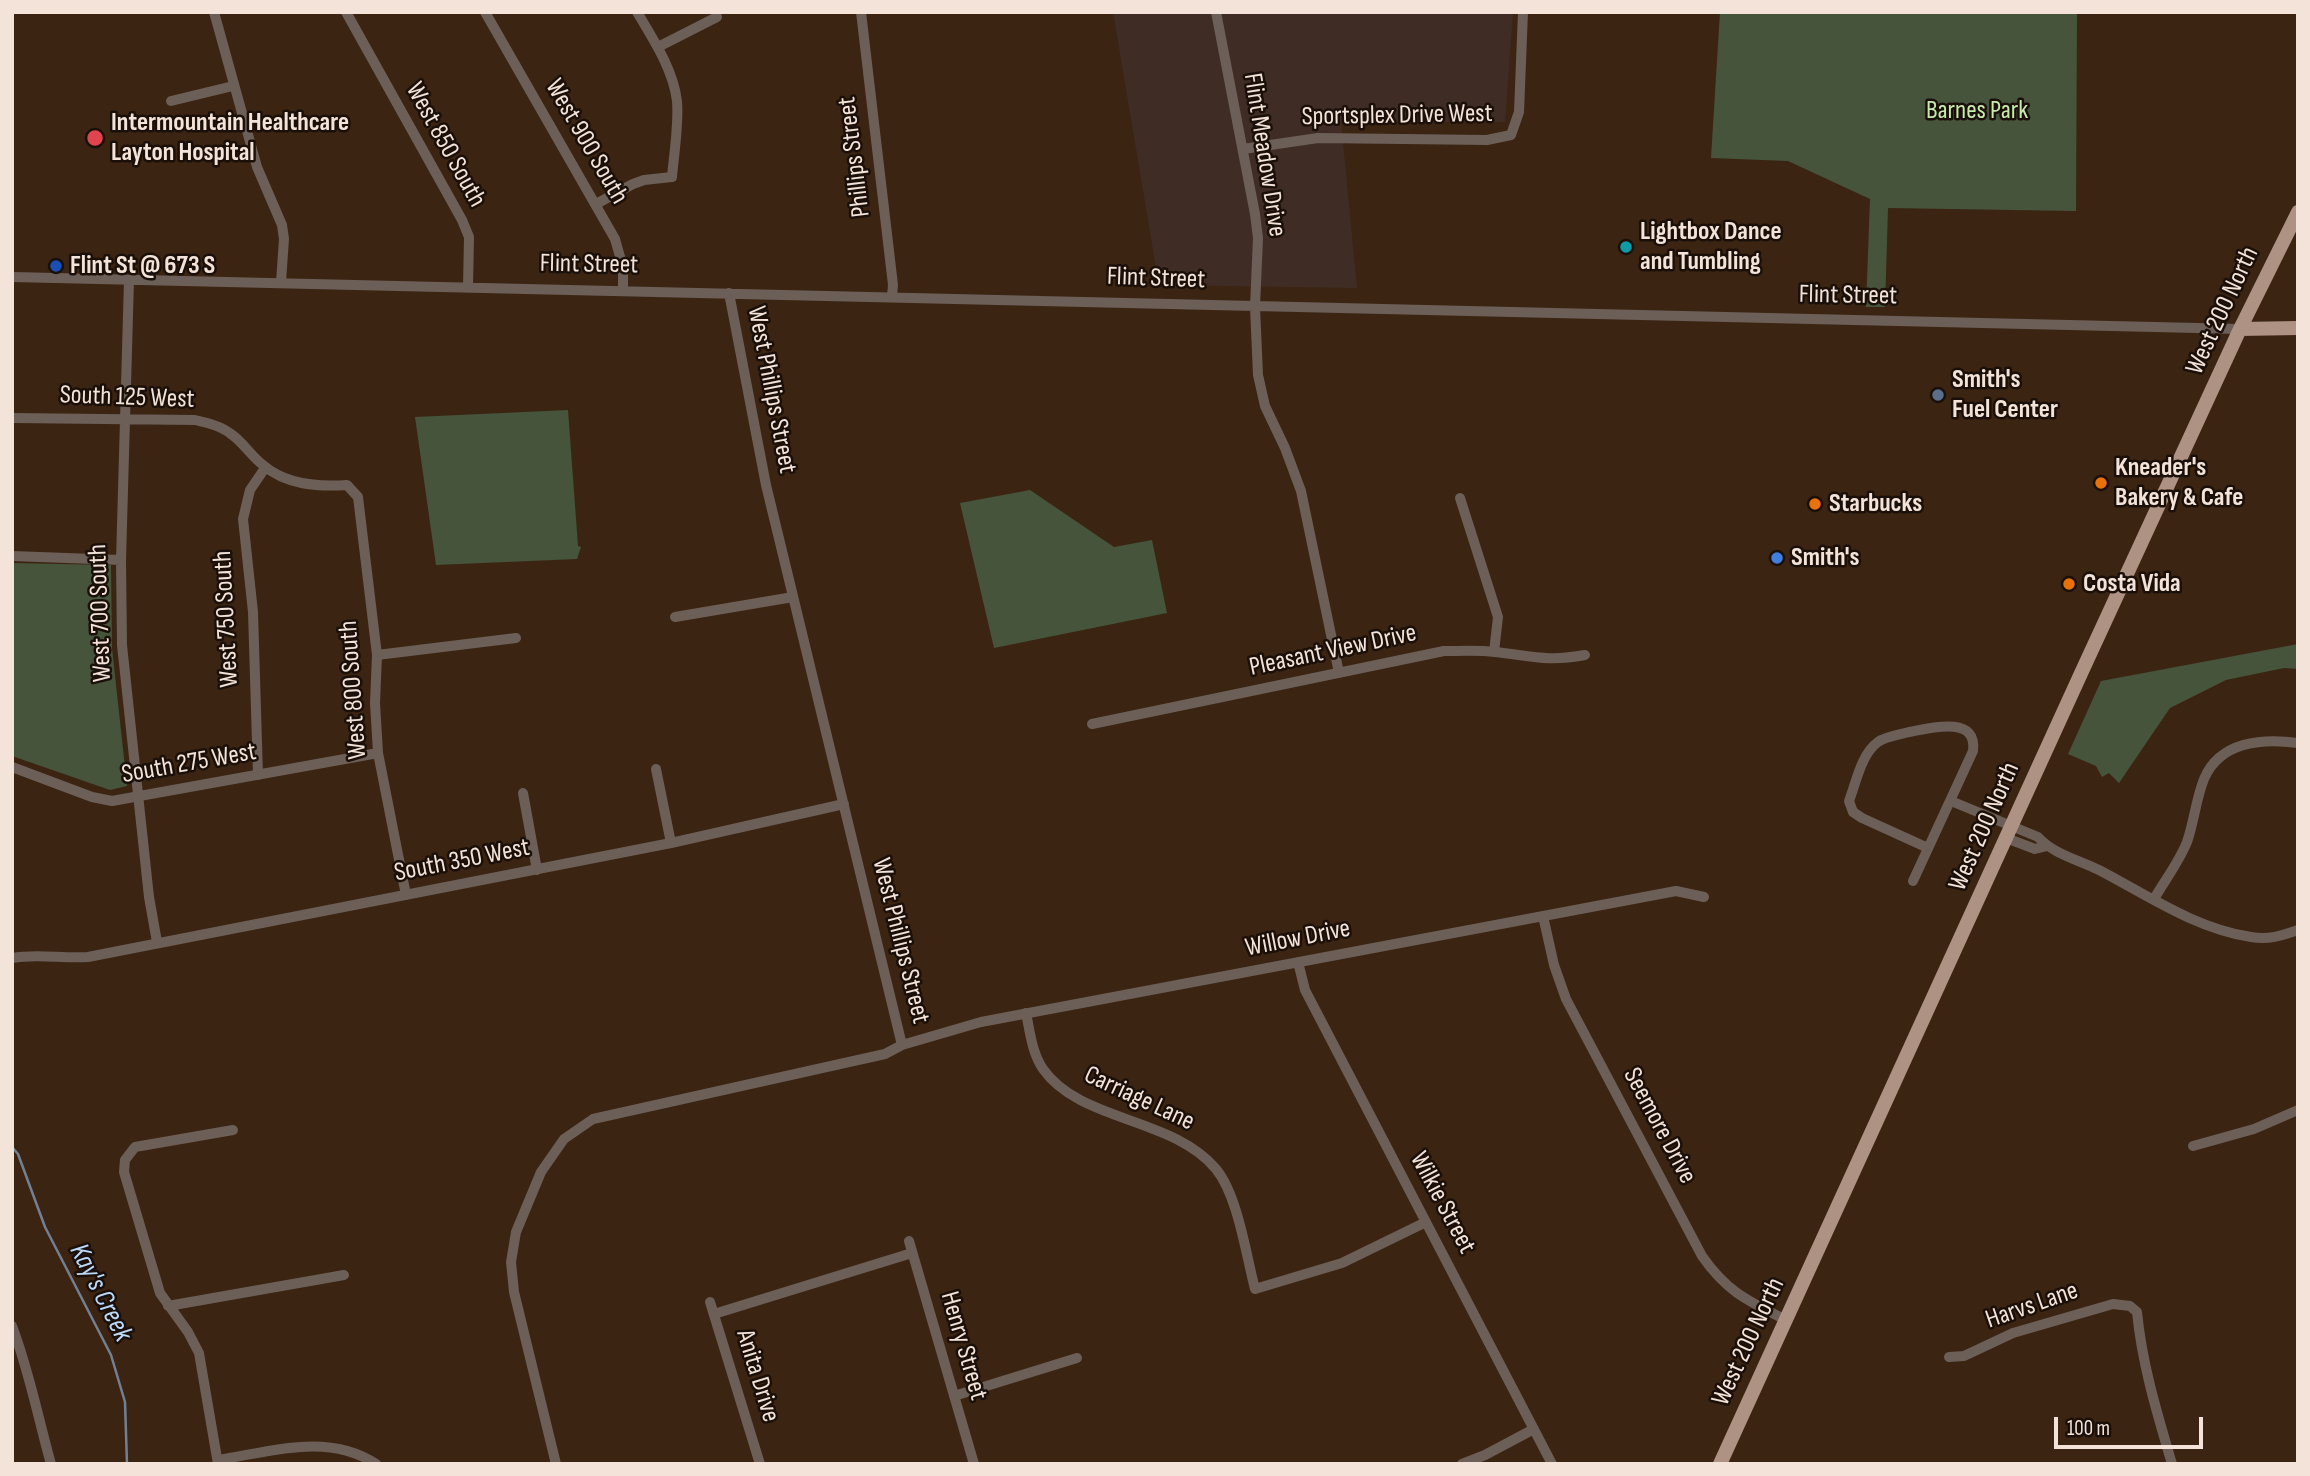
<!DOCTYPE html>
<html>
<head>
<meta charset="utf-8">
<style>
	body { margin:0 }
	#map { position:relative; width:2310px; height:1476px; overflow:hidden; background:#3b2412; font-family:"Sofia Sans Condensed",sans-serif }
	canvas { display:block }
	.frame { position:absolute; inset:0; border:14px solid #f3e3d8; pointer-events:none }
	.scale { position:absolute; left:2054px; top:1417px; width:149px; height:32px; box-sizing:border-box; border:4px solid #f3e3d8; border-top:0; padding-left:9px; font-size:21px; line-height:24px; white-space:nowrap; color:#f3e3d8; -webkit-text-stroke:5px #1a1009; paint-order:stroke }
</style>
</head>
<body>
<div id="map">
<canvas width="2310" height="1476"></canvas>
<div class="frame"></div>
<div class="scale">100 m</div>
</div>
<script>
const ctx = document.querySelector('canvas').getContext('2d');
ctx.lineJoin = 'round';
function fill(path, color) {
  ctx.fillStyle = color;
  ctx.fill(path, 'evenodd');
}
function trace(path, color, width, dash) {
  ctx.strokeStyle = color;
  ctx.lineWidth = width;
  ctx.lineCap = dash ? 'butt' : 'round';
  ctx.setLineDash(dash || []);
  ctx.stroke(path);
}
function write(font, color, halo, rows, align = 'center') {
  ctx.font = font + ' "Sofia Sans Condensed",sans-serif';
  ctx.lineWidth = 5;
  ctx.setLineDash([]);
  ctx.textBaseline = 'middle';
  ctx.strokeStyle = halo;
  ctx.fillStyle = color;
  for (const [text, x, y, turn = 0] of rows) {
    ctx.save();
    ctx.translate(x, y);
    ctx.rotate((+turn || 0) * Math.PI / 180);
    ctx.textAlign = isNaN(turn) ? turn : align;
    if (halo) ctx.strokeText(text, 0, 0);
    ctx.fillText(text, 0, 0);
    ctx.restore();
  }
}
const industrial = new Path2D(`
	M1113,12H1513L1505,122H1341L1357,288L1159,285Z`);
const green = new Path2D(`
	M1720,12H2077L2076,211L1888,208L1885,307H1866L1870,199L1788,161L1711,158Z
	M568,410L578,546L581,547L577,559L436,565L415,417Z
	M1030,490L1114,547L1152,540L1167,613L994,648L960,503Z
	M12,563L111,565L112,648L127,786L110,790L12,756Z
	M2298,644V669L2284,668L2226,680L2170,708L2119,783L2109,773L2102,777L2096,766L2068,754L2101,681Z`);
const stream = new Path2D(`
	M12,1147L18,1154L45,1227L111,1355L125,1402L127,1464`);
const minor = new Path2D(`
	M214,12L257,167L282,225L284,239L281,282
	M346,12L462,220L469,237L468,287
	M485,12L615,239L623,267V290
	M861,12L893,285L892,296
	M1216,12L1255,214L1258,238L1255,307L1258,375L1265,406L1285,448L1301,491L1339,673
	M658,47L717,17
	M171,101L233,86
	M1243,149L1318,138L1487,140L1511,135L1519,112L1523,12
	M596,204L633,184L644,180L672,177C674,153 679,125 677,101C673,69 653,39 637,12
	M12,277L2240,329
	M129,280L121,560L122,645L149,897L157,942
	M729,293L766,485L902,1045
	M12,418L195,420C208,423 221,426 231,434C243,442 251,456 263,465C286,485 318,487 347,485L358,497L377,655L375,703L378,753L406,895
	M1460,498L1498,617L1494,652
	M12,556L121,560
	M675,617L793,597
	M377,655L516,638
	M1092,724L1444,651C1461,651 1479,650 1495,652C1532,656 1547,662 1585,655
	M12,767L92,797L112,801L378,753
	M656,769L671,843
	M258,775L253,612L243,519L250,490L265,468
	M523,793L537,870
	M1951,801L2038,837C2053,854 2079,860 2099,870C2147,895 2196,929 2251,937C2268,940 2281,936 2298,930
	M2006,838L2035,849L2047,846
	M1913,881L1973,751C1978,715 1930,728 1909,732C1899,735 1886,736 1878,742C1861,754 1856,783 1849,801L1853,812L1862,818L1928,848
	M2154,899C2165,880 2179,862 2187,842C2194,822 2196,799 2204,779C2220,741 2263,738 2298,743
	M1543,916L1554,965L1566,999L1702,1256C1727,1292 1748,1301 1786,1320
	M12,958C38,953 62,959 88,957L671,843L844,804
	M1298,962L1305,990L1552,1464
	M1026,1013C1030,1032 1032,1053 1043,1069C1080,1122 1173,1117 1216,1169C1238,1196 1246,1255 1255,1289L1342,1263L1426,1222
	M2193,1146L2254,1129L2298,1110
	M909,1241L974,1464
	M710,1302L760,1464
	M168,1306L344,1275
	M714,1314L912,1253
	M12,1326C29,1370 38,1418 51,1464
	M1949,1357L1964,1356L2013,1333L2113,1304L2130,1306L2137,1312C2142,1364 2157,1413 2172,1464
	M954,1396L1077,1358
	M218,1460C270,1452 328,1432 376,1464
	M218,1464L199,1353L188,1332L160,1293L124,1172L125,1160L135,1147L233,1130
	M556,1464L514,1292L511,1262L516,1232L541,1172L564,1139L593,1119L885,1054L902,1045L981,1022L1676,891L1704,897
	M1462,1464L1485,1455L1534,1429`);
const major = new Path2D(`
	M2240,329L2298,328
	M1720,1464L2083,669L2240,329L2298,212`);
const markers = [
	[95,138,9,"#e0444e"],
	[1626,247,7,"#0f9aa8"],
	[56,266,7,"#1a4fb4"],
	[1938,395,7,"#5c6f8a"],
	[2101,483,7,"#e8710a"],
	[1815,504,7,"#e8710a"],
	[1777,558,7,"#3f7fe0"],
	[2069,584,7,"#e8710a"]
];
const parkNames = [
	["Barnes Park",1977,111]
];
const streetNames = [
	["Sportsplex Drive West",1397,116,-1],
	["West 900 South",586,142,60],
	["West 850 South",445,145,61],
	["Flint Meadow Drive",1264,155,81],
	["Phillips Street",855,157,-97],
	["Flint Street",589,265,1],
	["Flint Street",1156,279,2],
	["Flint Street",1848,296,1],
	["West 200 North",2223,311,-65],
	["West Phillips Street",771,390,79],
	["South 125 West",127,398,2],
	["West 700 South",101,613,-92],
	["West 750 South",227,619,-93],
	["Pleasant View Drive",1333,651,-12],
	["West 800 South",354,690,-94],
	["South 275 West",189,764,-10],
	["West 200 North",1985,827,-66],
	["South 350 West",462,861,-11],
	["Willow Drive",1298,939,-11],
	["West Phillips Street",900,941,76],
	["Carriage Lane",1139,1099,25],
	["Seemore Drive",1659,1126,62],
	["Wilkie Street",1442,1203,62],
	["Harvs Lane",2032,1306,-19],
	["West 200 North",1749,1342,-65],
	["Henry Street",963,1346,74],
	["Anita Drive",757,1376,73]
];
const poiNames = [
	["Intermountain Healthcare",111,123],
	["Layton Hospital",111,153],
	["Lightbox Dance",1640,232],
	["and Tumbling",1640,262],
	["Flint St @ 673 S",70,266],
	["Smith's",1952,380],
	["Fuel Center",1952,410],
	["Kneader's",2115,468],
	["Bakery & Cafe",2115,498],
	["Starbucks",1829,504],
	["Smith's",1791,558],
	["Costa Vida",2083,584]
];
const waterNames = [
	["Kay's Creek",100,1293,63]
];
fill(industrial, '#3f2d25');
fill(green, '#46543b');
trace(stream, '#728093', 2.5);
trace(minor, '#6c5f58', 10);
trace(major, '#ae9385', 14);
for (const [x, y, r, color] of markers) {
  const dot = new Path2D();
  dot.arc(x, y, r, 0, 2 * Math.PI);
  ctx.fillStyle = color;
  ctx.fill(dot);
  trace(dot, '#1a1009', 2.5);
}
write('26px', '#c7ebac', '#1a1009', parkNames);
write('26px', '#f3e3d8', '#1a1009', streetNames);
write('bold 26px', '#f3e3d8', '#1a1009', poiNames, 'left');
write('italic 28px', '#bdd9fa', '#1a1009', waterNames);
</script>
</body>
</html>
